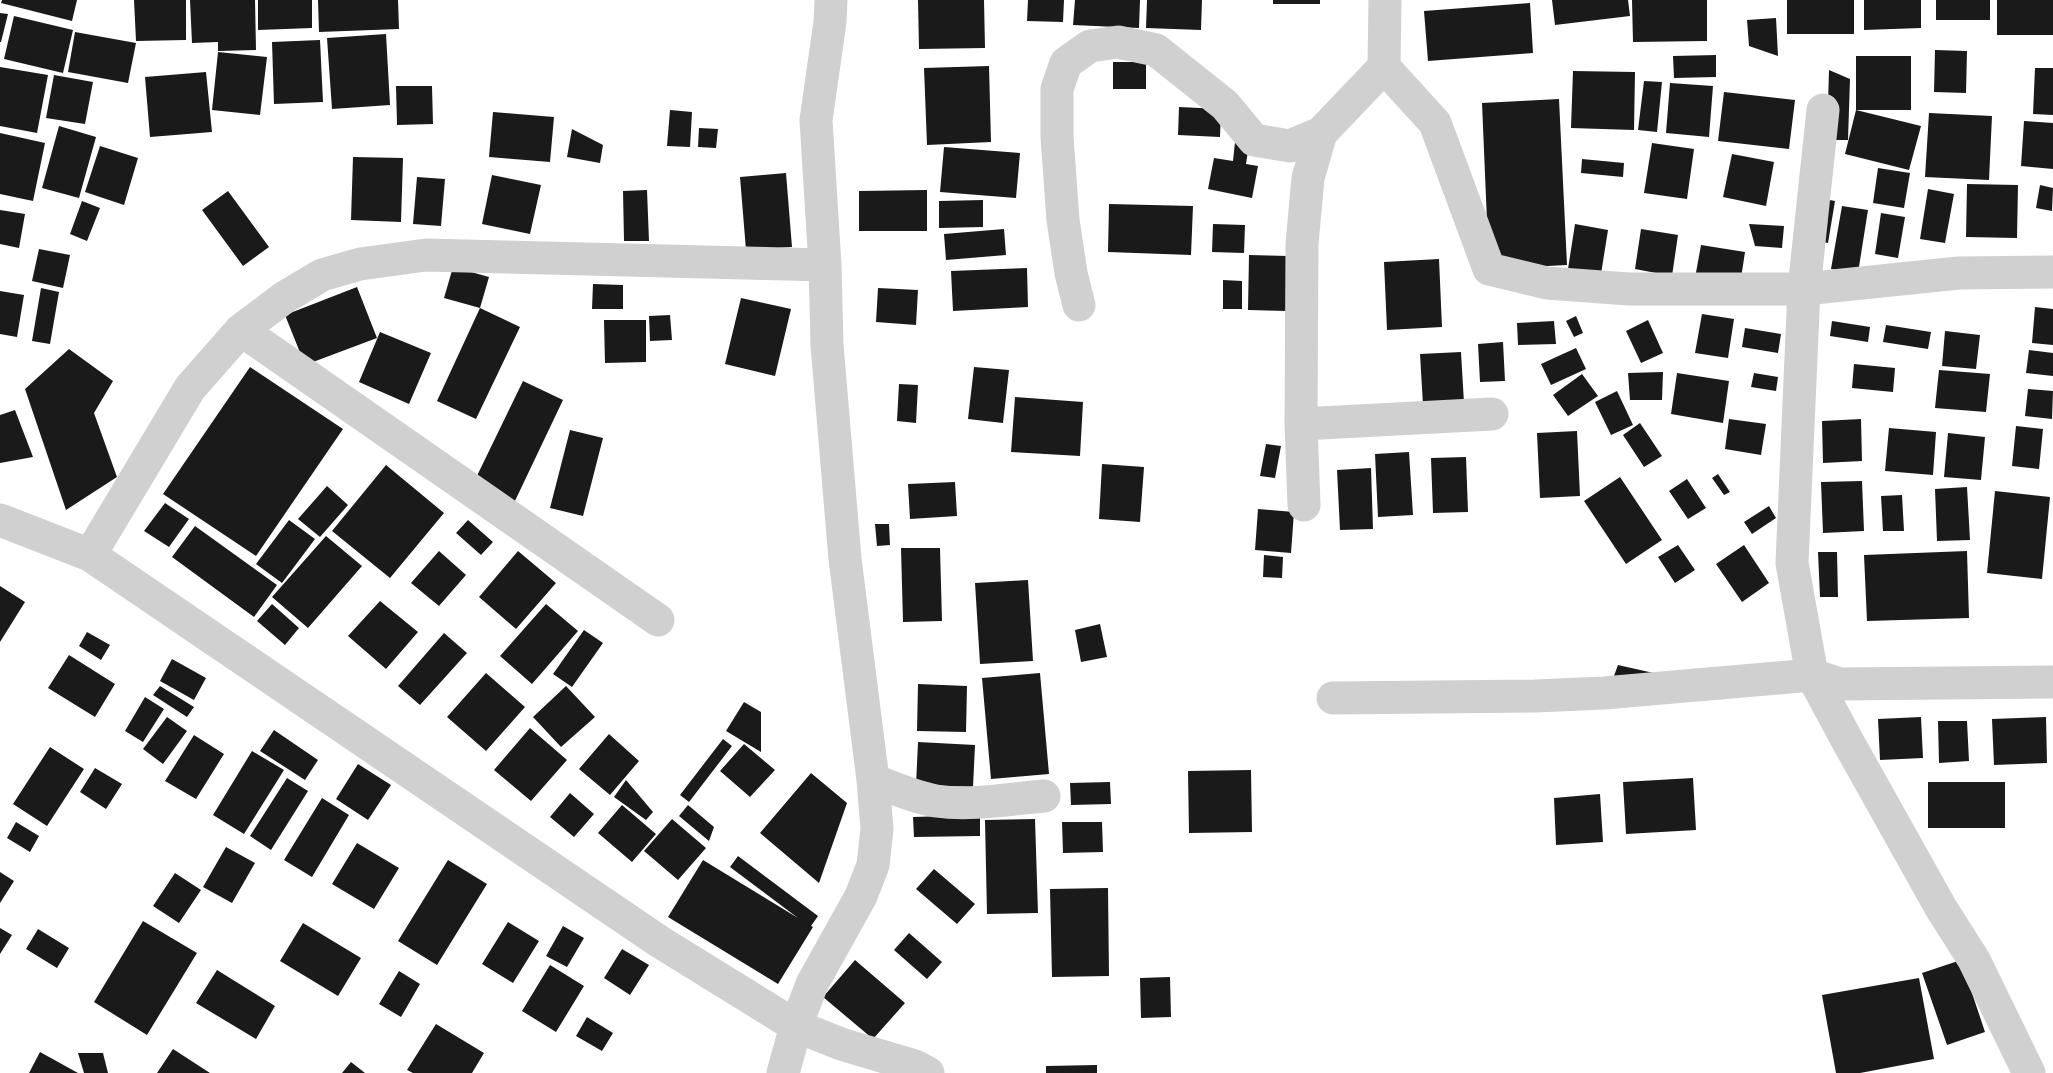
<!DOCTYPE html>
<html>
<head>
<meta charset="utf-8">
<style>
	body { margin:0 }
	canvas { display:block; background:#fff }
</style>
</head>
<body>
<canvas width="2053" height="1073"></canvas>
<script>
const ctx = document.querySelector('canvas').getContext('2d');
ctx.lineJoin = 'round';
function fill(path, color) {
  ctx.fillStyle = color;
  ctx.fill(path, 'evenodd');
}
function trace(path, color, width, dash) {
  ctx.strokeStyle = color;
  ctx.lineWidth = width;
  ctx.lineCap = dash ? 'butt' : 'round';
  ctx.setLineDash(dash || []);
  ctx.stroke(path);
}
const building = new Path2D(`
	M2,0H77L72,21L1,3Z
	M134,0H186V40L136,41Z
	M190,0H255L256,50L218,51V42L192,43Z
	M258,0H312V28L258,30Z
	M318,0H398L399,29L319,32Z
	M918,0H984L985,48L919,49Z
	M1028,0H1064L1063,22L1027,21Z
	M1075,0H1140L1139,28L1073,25Z
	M1147,0H1202L1201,30L1146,28Z
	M1273,0H1320V4H1273Z
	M1552,0H1628L1630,16L1555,25Z
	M1632,0H1707V41L1633,42Z
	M1787,0H1854V34H1787Z
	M1864,0H1921V28L1864,30Z
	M1936,0H1990V20H1936Z
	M1997,0H2053V35H1997Z
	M1530,3L1533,53L1428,61L1424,11Z
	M0,13L8,14L1,42H0Z
	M14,16L73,30L63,73L4,59Z
	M1776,18L1778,56L1749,46L1747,20Z
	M75,32L136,43L128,83L68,72Z
	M386,34L390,105L332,109L327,38Z
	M320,40L323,102L274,104L272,42Z
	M1935,50L1967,51L1966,93L1934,92Z
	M218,52L267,57L260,115L212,110Z
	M1716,55V77L1674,78L1673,56Z
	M1856,56H1911V110H1856Z
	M1113,62H1146V89H1113Z
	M989,66L991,142L927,145L924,68Z
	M0,67L48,75L37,133L0,126Z
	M2035,68H2053V115L2033,114Z
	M1829,70L1850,79L1848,140H1827Z
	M1573,71L1635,72L1634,130L1571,128Z
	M206,72L212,132L150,137L145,77Z
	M54,75L93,82L85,124L46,118Z
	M1644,81L1662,82L1657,132L1638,130Z
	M1670,83L1713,86L1709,137L1666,133Z
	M396,86H432L433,124L397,125Z
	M1724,92L1795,100L1789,149L1718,141Z
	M1559,99L1567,265L1489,269L1482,103Z
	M1179,107L1221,109L1220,137L1178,135Z
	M670,110L692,112L690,147L667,146Z
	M1856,110L1921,126L1909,170L1845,154Z
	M493,112L554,117L550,162L489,157Z
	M1929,113L1992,116L1989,180L1925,177Z
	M2024,121L2053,123V169L2021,166Z
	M59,126L96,137L79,198L42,188Z
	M699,128L718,129L716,148L698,147Z
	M572,129L603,145L600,163L567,157Z
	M0,133L45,143L33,201L0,194Z
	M1235,142L1249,144L1246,164L1258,166L1252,198L1208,189L1214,158L1233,161Z
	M1652,143L1694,149L1687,199L1644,193Z
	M100,146L138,158L124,205L85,192Z
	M944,147L1020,153L1016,198L940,192Z
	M1732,154L1774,162L1766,206L1723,197Z
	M353,157L403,158L401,222L351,220Z
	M1582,159L1624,163L1623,177L1581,173Z
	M1878,168L1910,173L1904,208L1873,203Z
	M786,173L792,247L746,250L740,177Z
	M492,175L541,185L530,234L482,224Z
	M417,177L445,179L441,226L413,224Z
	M1967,184L2018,185L2017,238L1966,237Z
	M2040,185L2053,188L2052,211L2036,208Z
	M1928,189L1954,194L1945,243L1920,239Z
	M647,190L649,241H624L623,191Z
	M927,190V231H859V191Z
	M228,191L269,247L243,266L202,210Z
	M1824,199L1835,201L1828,243L1817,241Z
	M983,200V227L939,228V201Z
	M82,201L100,208L87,241L70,234Z
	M1109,204L1193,206L1191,255L1108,252Z
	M1842,206L1868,210L1858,273L1831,269Z
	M0,210L25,214L19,248L0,244Z
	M1881,213L1905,217L1898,258L1875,254Z
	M1213,224L1245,225L1244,253L1212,252Z
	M1575,224L1608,230L1601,274L1568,269Z
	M1749,224L1784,226L1782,248L1755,246Z
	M1004,229L1006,255L946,260L944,234Z
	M1641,229L1678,235L1672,276L1635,269Z
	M1701,245L1745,252L1740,285L1695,278Z
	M39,249L70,255L63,288L32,281Z
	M1249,255L1288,256L1286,311L1248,310Z
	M1439,259L1442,327L1387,330L1384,262Z
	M453,267L489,277L480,308L520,327L476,419L437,401L480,308L444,298Z
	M1027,268L1028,307L953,311L951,271Z
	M1223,280L1242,281V309H1223Z
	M593,284L623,285V309H592Z
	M357,287L377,338L305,365L285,315Z
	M41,288L59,292L50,344L32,341Z
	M878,288L918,290L916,325L876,322Z
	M0,291L24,295L17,337L0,334Z
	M741,298L791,309L775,376L725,364Z
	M2035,307L2053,309V345L2032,343Z
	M1702,314L1734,319L1728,358L1695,353Z
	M670,315L672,340L650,341L649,316Z
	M1576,316L1583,333L1574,337L1566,321Z
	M604,320H646V362L605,363Z
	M1648,320L1663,353L1641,363L1626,331Z
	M1554,321L1556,344L1518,345L1517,323Z
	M1832,321L1870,327L1868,342L1830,336Z
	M1886,325L1931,332L1928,349L1883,342Z
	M1745,328L1781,334L1778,353L1742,347Z
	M1945,331L1980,335L1976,369L1942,366Z
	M380,332L431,353L409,404L359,382Z
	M1503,342L1505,381L1480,382L1478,344Z
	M1576,348L1586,369L1551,385L1541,364Z
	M69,349L113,381L94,413L117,477L66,510L25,389Z
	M2029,350L2053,353V376L2026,373Z
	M1461,352L1464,403L1423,405L1420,354Z
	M1854,364L1895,368L1893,392L1852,388Z
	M250,367L343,429L256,556L163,494Z
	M974,367L1009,370L1003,423L968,419Z
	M1939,370L1990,374L1986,412L1935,408Z
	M1663,372L1662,400H1630L1628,373Z
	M1677,373L1729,381L1723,423L1671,414Z
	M1754,373L1778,377L1776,391L1751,387Z
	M1582,374L1598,396L1568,416L1553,395Z
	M523,381L563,400L514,503L473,484Z
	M899,384L918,385L916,423L897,421Z
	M2028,389L2053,391L2052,419L2025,416Z
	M1617,391L1633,425L1611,435L1595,402Z
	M1015,397L1083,402L1080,456L1011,452Z
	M15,410L33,457L0,463V415Z
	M1729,419L1766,424L1761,455L1725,449Z
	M1861,419L1862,461L1823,463L1822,421Z
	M1640,423L1662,456L1644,467L1623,435Z
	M2016,426L2043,429L2039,469L2012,466Z
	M1889,428L1936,432L1933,475L1885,471Z
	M570,430L603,438L583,516L550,508Z
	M1577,431L1580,496L1540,498L1537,433Z
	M1948,433L1985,437L1981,480L1944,477Z
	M1266,444L1281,446L1275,478L1260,476Z
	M1409,452L1413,515L1378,517L1375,454Z
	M1466,457L1468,512L1433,513L1431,458Z
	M1102,464L1144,467L1140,522L1099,519Z
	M386,465L444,513L390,578L332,531Z
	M1371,468L1373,529L1340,530L1337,470Z
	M1718,474L1730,492L1724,495L1712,478Z
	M1620,477L1662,540L1626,564L1584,501Z
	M1687,479L1706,508L1688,519L1669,491Z
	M1862,481L1864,531L1823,533L1821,482Z
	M955,482L957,516L910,519L908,484Z
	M327,486L348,505L320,537L298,519Z
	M1967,487L1970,540L1937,541L1935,489Z
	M1995,491L2050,497L2042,579L1987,573Z
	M1902,495L1904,531H1883L1881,496Z
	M165,503L189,519L169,547L144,531Z
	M1769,506L1776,518L1752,534L1744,522Z
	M1258,509L1294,512L1291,553L1255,550Z
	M289,520L315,539L282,583L256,564Z
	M468,520L493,542L481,555L456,533Z
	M875,524H889L890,545L877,546Z
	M195,526L277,585L254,617L172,557Z
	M326,536L362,566L308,628L272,597Z
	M1678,545L1695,570L1675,583L1658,557Z
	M1744,545L1769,583L1742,602L1716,564Z
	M901,548H940L942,621L903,622Z
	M439,551L466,575L439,606L411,583Z
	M518,551L556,583L516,629L479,597Z
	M1967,551L1969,618L1867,621L1864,555Z
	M1818,552H1837L1838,597H1820Z
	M1264,555L1283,557L1282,578L1263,577Z
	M1028,580L1033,661L980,664L975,583Z
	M0,586L25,602L0,642Z
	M380,601L418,632L386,669L348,636Z
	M272,604L299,628L285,645L257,621Z
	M546,604L578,631L532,684L500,656Z
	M1100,624L1107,657L1081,662L1075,630Z
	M584,630L603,643L572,687L553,674Z
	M87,632L110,645L101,660L79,646Z
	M444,633L467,653L420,705L398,686Z
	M69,655L115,684L95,717L48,688Z
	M172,659L206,678L194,700L160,681Z
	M1618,665L1658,674L1611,684Z
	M486,673L525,707L486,751L447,717Z
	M1040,673L1049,774L991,779L982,678Z
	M918,684L967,686L966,732L917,731Z
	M160,686L194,707L187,717L153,695Z
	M566,686L595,717L561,747L533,717Z
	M145,697L164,709L143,742L125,731Z
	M744,702L761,712V752L726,731Z
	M167,717L187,731L163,764L143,749Z
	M1921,717L1923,758L1880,760L1878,719Z
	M2046,717L2047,763L1994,765L1992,719Z
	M1938,721H1967L1969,761L1939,763Z
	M530,728L567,760L531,801L494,770Z
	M274,730L318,760L305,780L260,751Z
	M609,734L639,761L610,795L579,769Z
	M194,735L224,754L196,799L165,781Z
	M723,739L732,746L689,802L680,795Z
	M918,742L975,745L973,787L916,785Z
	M744,744L775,770L750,797L720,771Z
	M50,747L84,769L47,826L13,804Z
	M252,751L284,770L244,834L213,815Z
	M358,764L391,785L368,820L336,799Z
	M95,768L122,784L106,809L80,792Z
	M1251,770L1252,832L1189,833L1188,771Z
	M811,773L847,803L819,883L760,833Z
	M287,778L308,791L271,850L250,836Z
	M1693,778L1696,830L1626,834L1623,782Z
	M626,780L653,812L646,820L614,797Z
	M1110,782L1111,804L1071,805L1070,783Z
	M1928,782H2005V828H1928Z
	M570,793L594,814L574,837L550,817Z
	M1600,794L1603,842L1556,845L1554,798Z
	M322,798L349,815L312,877L284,860Z
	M622,805L656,834L632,862L598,833Z
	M688,805L714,827L709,841L679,816Z
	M980,815V836L914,837L913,817Z
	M672,819L706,848L678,880L644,851Z
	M1035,819L1038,913L987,914L985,820Z
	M16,822L39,836L30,852L7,838Z
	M1062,822H1102L1103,852L1063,853Z
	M357,843L399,868L374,909L332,884Z
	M226,847L255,863L232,903L203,887Z
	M738,856L818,916L811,926L813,927L778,984L668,917L703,860L798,918L730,867Z
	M448,860L487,884L437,965L398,941Z
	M934,869L975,904L957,924L916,889Z
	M0,872L14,881L0,903Z
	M175,873L201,890L179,923L153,906Z
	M1108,888L1109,976L1052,977L1050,889Z
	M143,921L197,953L147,1035L94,1002Z
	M508,922L539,941L513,983L482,964Z
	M303,923L361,958L338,996L280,961Z
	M563,926L584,938L567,967L546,956Z
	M0,928L12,935L0,954Z
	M38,929L69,948L57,968L26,949Z
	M909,933L942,962L927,979L894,950Z
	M622,949L649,965L630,995L604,978Z
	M855,960L905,1003L873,1039L823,997Z
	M1961,960L1985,1032L1947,1045L1922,973Z
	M550,965L584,986L556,1032L522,1011Z
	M217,970L275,1006L256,1039L196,1003Z
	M399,971L420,984L401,1017L379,1004Z
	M1170,977L1171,1017L1141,1018L1140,978Z
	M1919,978L1934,1059L1860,1073H1836L1822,995Z
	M587,1017L613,1033L602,1051L576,1036Z
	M436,1024L484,1053L472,1073H413L407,1070Z
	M173,1049L210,1073H157Z
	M40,1052L78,1073H29Z
	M78,1053H103L108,1073H84Z
	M351,1062L365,1073H342Z
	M1097,1065V1073H1046V1066Z`);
const minor = new Path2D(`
	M1384,67L1435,123L1489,269L1547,283L1629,289H1804L1959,273L2053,272
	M1384,67L1385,0
	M1823,110L1804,289L1792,563L1812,675L1847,740L1941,908L1974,960L2029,1073
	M1079,305L1071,273L1063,220L1057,137V89L1066,63L1090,46L1118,42L1156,50L1225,105L1254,140L1290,146L1321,133L1384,67
	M241,330L658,620
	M1301,424L1492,414
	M1304,505L1301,424L1302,244L1308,178L1321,133
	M0,520L90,555L660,942L796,1026L841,1044L915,1066L928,1073
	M90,555L190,388L241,330L285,297L322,275L360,264L426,255L825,265
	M1333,698L1535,696L1604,693L1812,675L1840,684L2053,682
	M873,780C893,788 914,797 936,801C971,806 1009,799 1044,796
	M783,1073L796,1026L812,984L861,896L873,865L877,829L873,780L845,559L827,345L825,265L816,120L830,22L831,0`);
fill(building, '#1a1a1a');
trace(minor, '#d0d0d0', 33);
</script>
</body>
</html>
